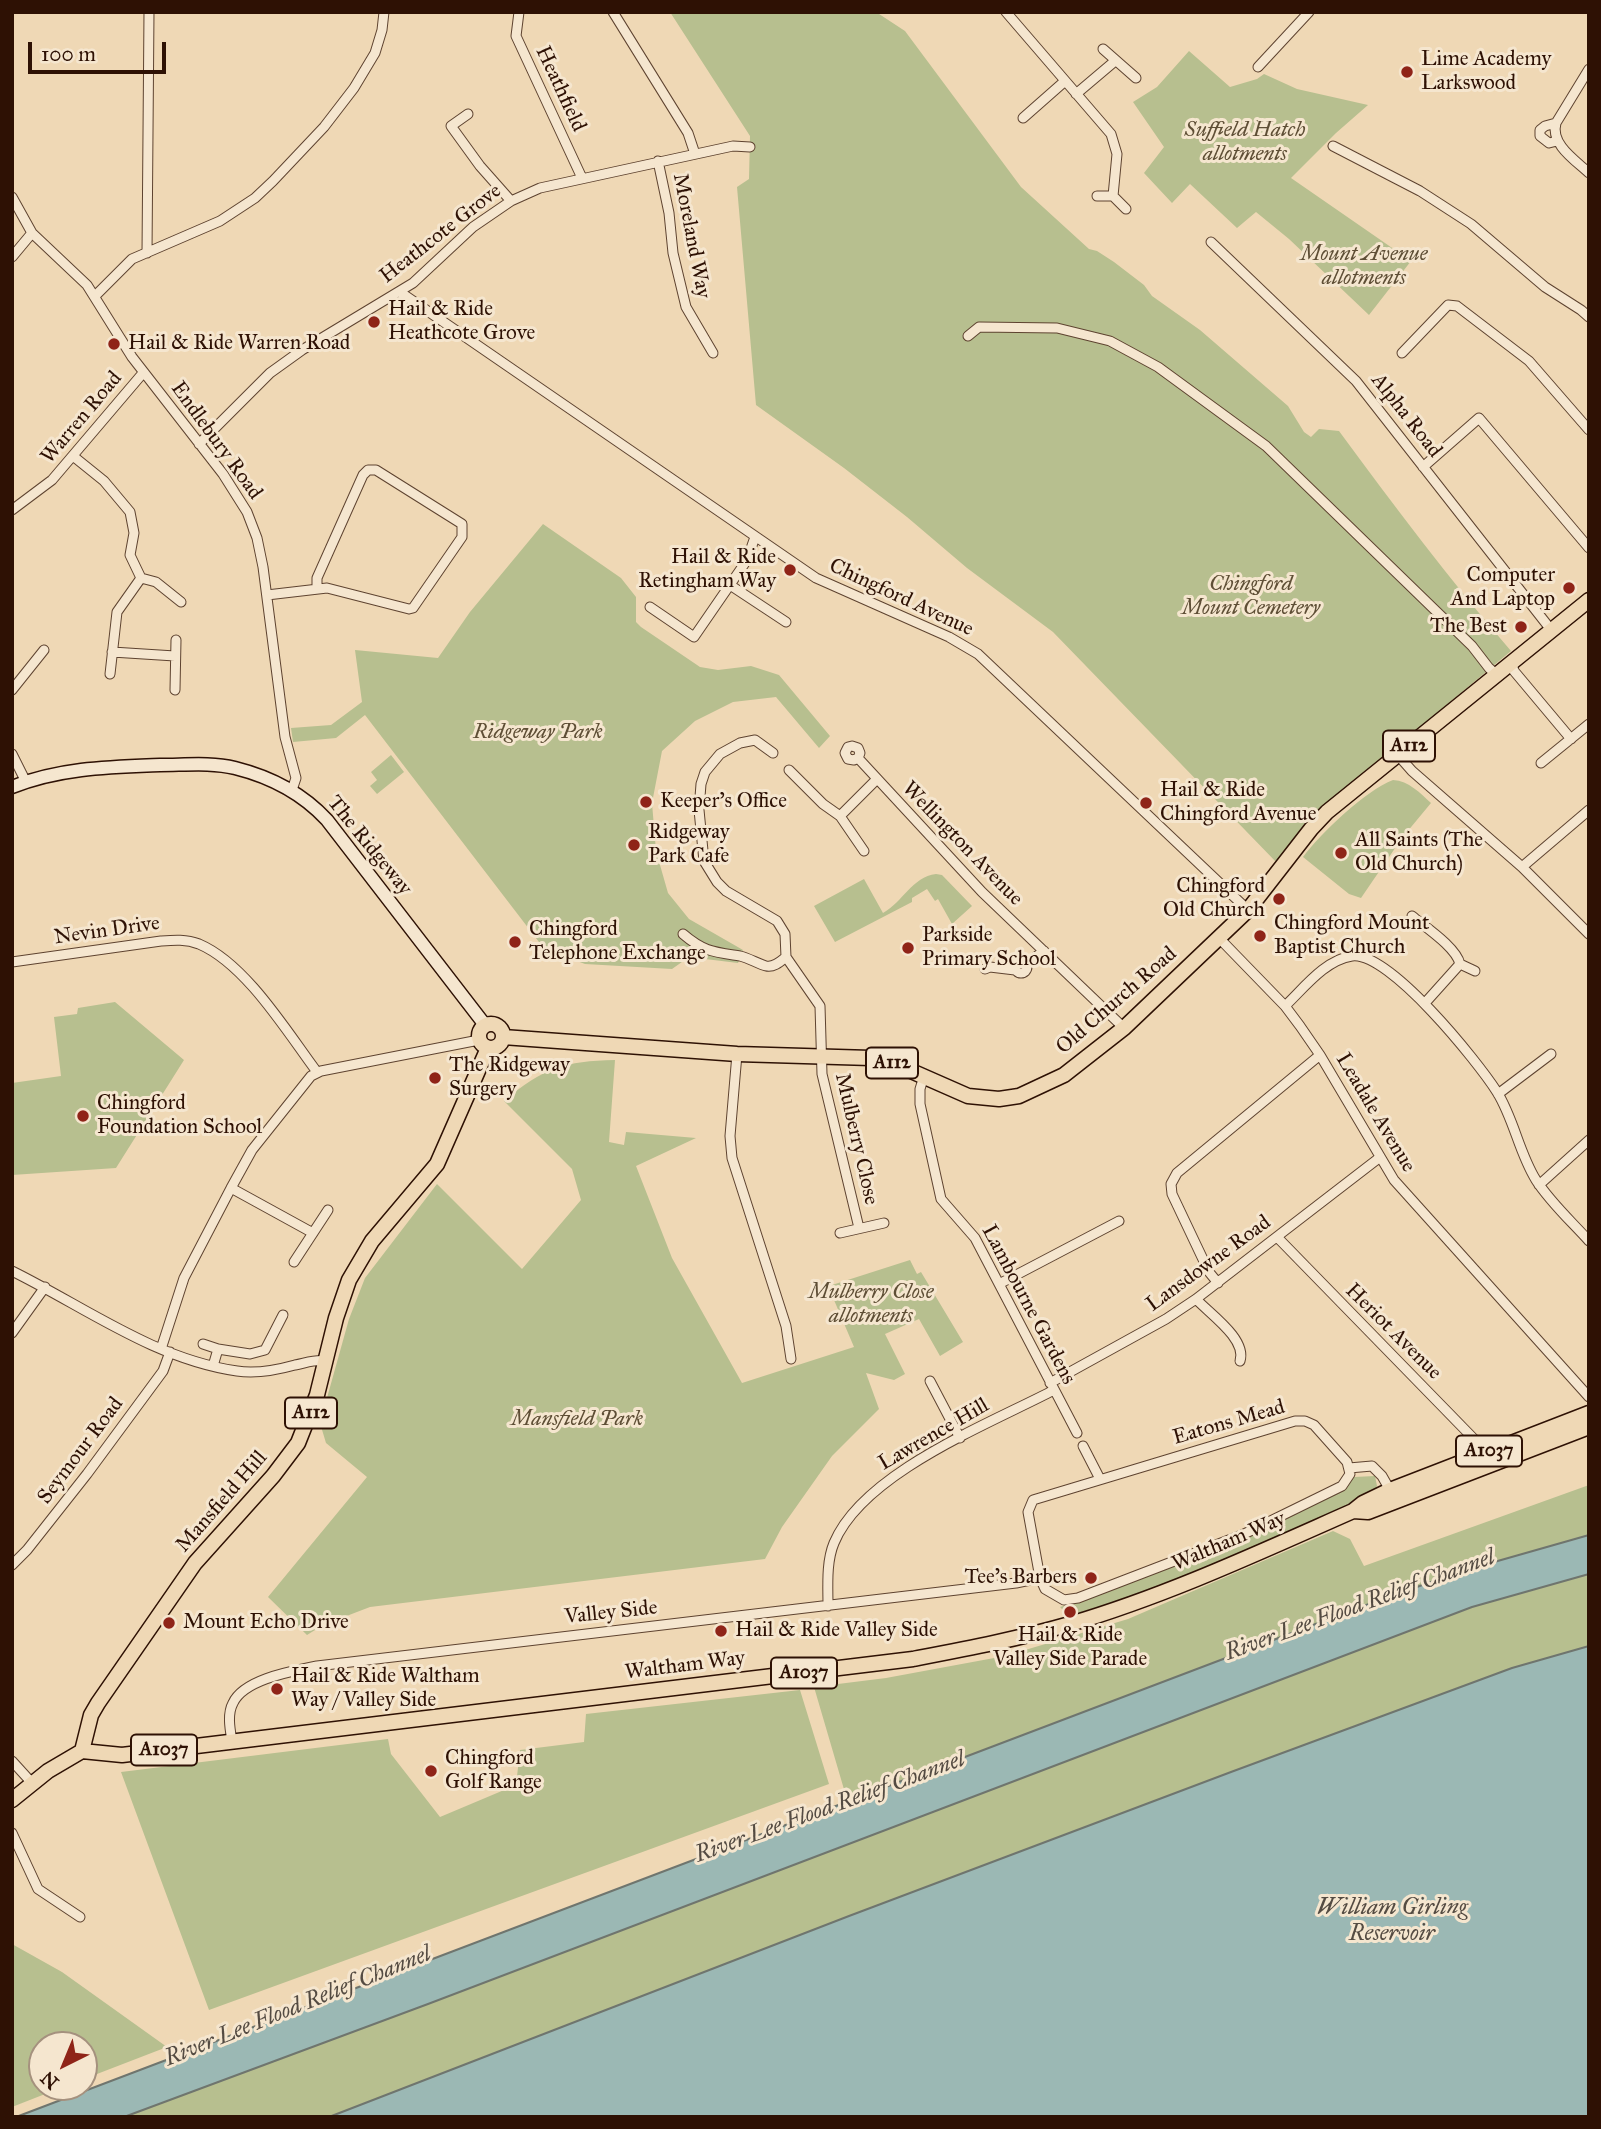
<!DOCTYPE html>
<html>
<head>
<meta charset="utf-8">
<style>
	body { margin:0 }
	#map { position:relative; width:1601px; height:2129px; overflow:hidden; background:#efd8b5; font-family:"IM FELL Great Primer",serif }
	canvas { display:block }
	.frame { position:absolute; inset:0; border:14px solid #2e1104; pointer-events:none }
	.north { position:absolute; left:28px; top:2031px; width:70px; height:70px; box-sizing:border-box; background:#f5e6cf; border:2px solid #a5917e; border-radius:50%; rotate:223deg; font-size:19px; font-weight:700; line-height:28px; text-align:center; color:#2e1104 }
	.north::after { content:''; display:block; margin:auto; width:24px; height:32px; background:#8f2418; clip-path:polygon(50% 0,100% 100%,50% 72%,0 100%) }
	.scale { position:absolute; left:28px; top:42px; width:138px; height:32px; box-sizing:border-box; border:4px solid #2e1104; border-top:0; padding-left:9px; font-size:21px; line-height:24px; white-space:nowrap; color:#2e1104; -webkit-text-stroke:5px #f5e6cf; paint-order:stroke }
</style>
</head>
<body>
<div id="map">
<canvas width="1601" height="2129"></canvas>
<div class="frame"></div>
<div class="north">N</div>
<div class="scale">100 m</div>
</div>
<script>
const ctx = document.querySelector('canvas').getContext('2d');
ctx.lineJoin = 'round';
function fill(path, color) {
  ctx.fillStyle = color;
  ctx.fill(path, 'evenodd');
}
function trace(path, color, width, dash) {
  ctx.strokeStyle = color;
  ctx.lineWidth = width;
  ctx.lineCap = dash ? 'butt' : 'round';
  ctx.setLineDash(dash || []);
  ctx.stroke(path);
}
function write(font, color, halo, rows, align = 'center') {
  ctx.font = font + ' "IM FELL Great Primer",serif';
  ctx.lineWidth = 6;
  ctx.setLineDash([]);
  ctx.textBaseline = 'middle';
  ctx.strokeStyle = halo;
  ctx.fillStyle = color;
  for (const [text, x, y, turn = 0] of rows) {
    ctx.save();
    ctx.translate(x, y);
    ctx.rotate((+turn || 0) * Math.PI / 180);
    ctx.textAlign = isNaN(turn) ? turn : align;
    if (halo) ctx.strokeText(text, 0, 0);
    ctx.fillText(text, 0, 0);
    ctx.restore();
  }
}
const green = new Path2D(`
	M670,12H876L905,31L1021,187L1089,249L1097,251L1114,262L1144,285L1152,296L1200,330L1288,406L1304,432L1311,437L1319,429L1339,431C1394,506 1450,580 1511,651L1310,819L1278,864L1053,632L967,568L907,517L844,468L756,405L737,187L749,179L750,136Z
	M1189,51L1230,87L1257,79L1264,74L1297,89L1368,105L1336,133L1291,178L1411,261L1369,315L1289,239L1256,212L1237,228L1190,184L1172,203L1144,173L1164,147L1133,102L1157,87Z
	M543,524L621,578L636,597V622L641,627L700,667L718,670L751,666L779,675L830,736L819,748L776,697L733,702L695,721L662,751L652,803L656,851L668,893L689,919L743,950L738,963L689,957L672,969L585,964L553,952L539,942L365,715L336,738L293,742L291,728L331,725L362,702L355,650L438,658L470,612Z
	M391,755L404,772L377,794L370,786L377,780L371,772Z
	M1393,780C1409,781 1420,793 1431,803L1402,838L1361,898L1349,894L1303,857C1321,833 1366,790 1393,780Z
	M936,874L942,875L972,906L952,924L938,899L935,901L927,889L912,898V902L835,942L814,906L864,879L883,913C903,902 912,877 936,874Z
	M115,1002L184,1060L116,1168L12,1175V1083L61,1076L54,1017L77,1014L78,1008Z
	M615,1060L609,1142L624,1145L626,1132L696,1138L636,1166L672,1258L742,1383L854,1347L834,1300L832,1285L910,1260L917,1274L921,1272L963,1342L940,1356L919,1319L885,1334L905,1374L894,1380L866,1373L879,1409L832,1456L782,1527L765,1559L370,1607L323,1625L307,1635L268,1597L367,1477L326,1443L320,1423L349,1319L365,1278L437,1184L522,1269L581,1200L572,1169L504,1101C543,1068 565,1061 615,1060Z
	M1375,1476L1377,1486L1374,1492L1215,1568L1095,1611L1094,1608L1069,1616L1060,1607L1208,1554L1266,1529L1340,1492L1347,1488L1354,1477Z
	M1589,1485V1535L1459,1572L1355,1609L848,1803L814,1687L886,1678L1005,1656L1052,1642L1128,1619L1333,1531L1350,1539L1364,1566Z
	M1589,1574V1646L1512,1668L1231,1772L849,1916L329,2117H124L428,2004L1472,1607Z
	M800,1690L829,1784L209,2010L121,1772L388,1739L391,1754L440,1817L516,1785L520,1750L584,1742L586,1714Z
	M12,1944L62,1972L167,2047L84,2079V2045H42V2087H63L12,2107Z`);
const water = new Path2D(`
	M1589,1535V1574L1472,1607L428,2004L124,2117H16L1355,1609L1459,1572Z
	M1589,1646V2117H329L849,1916L1231,1772L1512,1668Z`);
const street = new Path2D(`
	M519,12L516,36L582,178
	M613,12L688,133L695,154
	M1006,12L1111,134L1117,154L1113,196
	M1103,49L1136,78
	M1258,67L1309,12
	M1589,69L1556,123C1550,144 1575,160 1589,173
	M1076,94L1115,61
	M468,114L451,126L480,166L511,201
	M1023,118L1065,81
	M1556,123L1545,126L1540,130V136L1549,143L1557,141
	M1333,146L1420,191L1471,224L1545,287L1581,310L1589,317
	M658,161L669,213L673,253L686,307L713,353
	M1097,196H1113L1126,209
	M12,197L32,233L87,285L132,357L223,474L247,512L257,538L263,567L285,737L296,778L292,790
	M1211,242L1356,381L1552,631
	M147,253L149,12
	M12,257L32,233
	M400,292L816,578L949,637L978,654L1248,910
	M95,296L132,259L220,221L255,198L273,181L324,127L354,88L375,53L382,30L384,12
	M968,336L979,327L1057,328L1110,341L1158,367L1266,446L1472,646L1489,668L1497,675
	M1402,353L1448,305L1457,306L1529,361L1589,430
	M199,444L270,373L302,350L413,283L473,227L511,201L540,188L733,146L750,147
	M73,456L104,481L130,512L134,533L130,555L141,578L117,612L110,674
	M1423,467L1479,418L1589,548
	M12,510L52,480L143,373
	M141,578L156,582L181,602
	M730,585L786,622
	M267,595L327,588L409,609L413,608L462,537V524L376,470H368L363,475L317,578V588
	M650,607L694,637L747,560L755,537
	M112,652L175,656
	M1512,664L1514,671L1571,739
	M12,690L44,650
	M175,690L176,640
	M773,753L755,740L740,743L720,754L705,772L701,784L699,810L704,861L717,882L726,891L777,921L785,934L786,957L820,1006L822,1074L859,1228
	M12,754L26,782
	M1397,754L1412,771L1522,867L1589,934
	M858,758L854,760L848,759L845,753L848,747L852,746L858,748L860,753L858,758L982,892L1124,1028
	M1541,763L1589,724
	M789,770L823,804L840,816L864,851
	M840,816L877,779
	M1522,867L1589,810
	M1412,916C1425,927 1456,947 1460,964L1425,1003
	M683,934C704,952 714,952 740,956C749,958 758,964 766,966C774,968 781,961 786,957
	M1219,938L1285,1006L1300,1026L1320,1055L1394,1180L1589,1397
	M1015 967a6 6 0 1 1 12 0a6 6 0 1 1-12 0Z
	M12,962L161,941C174,940 186,939 199,944C246,964 287,1032 317,1072
	M1026,964L1044,951
	M1460,964L1475,971
	M985,969L990,967L1015,970
	M1285,1006C1304,988 1325,960 1352,956C1389,951 1478,1062 1497,1092C1514,1119 1519,1153 1536,1180C1550,1202 1571,1221 1589,1241
	M737,1054L730,1136L732,1158L786,1326L791,1359
	M924,1076L920,1089V1104L941,1199L975,1238L1077,1433
	M1498,1094L1551,1054
	M1539,1185L1589,1140
	M231,1188L313,1233
	M840,1233L884,1223
	M1277,1237L1474,1439L1482,1454
	M294,1262L328,1210
	M12,1271C85,1307 154,1359 237,1371C255,1374 277,1370 295,1365C306,1363 315,1359 327,1361
	M1218,1283L1209,1272L1172,1194L1171,1184L1177,1173L1320,1055
	M999,1284L1119,1221
	M1196,1299C1210,1314 1247,1339 1240,1361
	M12,1333L45,1287
	M203,1344L218,1349
	M161,1349L184,1278L231,1188L252,1150L311,1076L321,1071L479,1040
	M213,1366L218,1349L250,1354L265,1350L283,1315
	M930,1381L960,1438
	M1050,1383L1166,1319L1196,1299L1379,1158
	M1295,1421H1305L1314,1425L1347,1462L1350,1474L1342,1486L1242,1535L1078,1598L1064,1600L1045,1589L1040,1578L1028,1512L1033,1500Z
	M1083,1446L1100,1479
	M1349,1468L1372,1466L1382,1476L1390,1490
	M12,1565L27,1550L87,1474L163,1371L170,1352
	M828,1606C828,1587 826,1562 834,1543C863,1473 989,1424 1054,1390
	M232,1741C230,1729 227,1714 233,1703C244,1679 293,1671 317,1666L1016,1583L1040,1578
	M12,1761L32,1783
	M12,1833L38,1889L80,1917`);
const secondary = new Path2D(`
	M12,787C60,768 109,767 160,765C185,765 211,762 235,768C271,777 303,794 327,820L485,1025`);
const primary = new Path2D(`
	M479 1036a12 12 0 1 1 24 0a12 12 0 1 1-24 0Z
	M503,1037L737,1054L871,1058L902,1067L968,1096L999,1099L1019,1096L1064,1075L1124,1028L1248,910L1311,829L1327,812L1589,600
	M1353,1511L1368,1512L1589,1427
	M82,1751L122,1755L913,1659C965,1649 1018,1639 1070,1624C1168,1595 1260,1552 1353,1511L1363,1503L1390,1490L1589,1413
	M82,1751L91,1715L98,1703L195,1563L273,1476L298,1443L317,1395L336,1318L349,1280L372,1241L437,1164L488,1048
	M12,1800L48,1771L82,1751`);
const markers = [
	[1407,72,7,"#8f2418"],
	[374,322,7,"#8f2418"],
	[114,344,7,"#8f2418"],
	[790,570,7,"#8f2418"],
	[1569,588,7,"#8f2418"],
	[1521,627,7,"#8f2418"],
	[646,802,7,"#8f2418"],
	[1146,803,7,"#8f2418"],
	[634,845,7,"#8f2418"],
	[1341,853,7,"#8f2418"],
	[1279,899,7,"#8f2418"],
	[1260,936,7,"#8f2418"],
	[515,942,7,"#8f2418"],
	[908,948,7,"#8f2418"],
	[435,1078,7,"#8f2418"],
	[83,1116,7,"#8f2418"],
	[1091,1578,7,"#8f2418"],
	[1070,1612,7,"#8f2418"],
	[169,1623,7,"#8f2418"],
	[721,1631,7,"#8f2418"],
	[277,1689,7,"#8f2418"],
	[431,1771,7,"#8f2418"]
];
const shields = [
	[1409,746,52],
	[892,1063,52],
	[311,1413,52],
	[1489,1451,66],
	[804,1673,66],
	[164,1750,66]
];
const shieldNames = [
	["A112",1409,746],
	["A112",892,1063],
	["A112",311,1413],
	["A1037",1489,1451],
	["A1037",804,1673],
	["A1037",164,1750]
];
const poiNames = [
	["Lime Academy",1421,60],
	["Larkswood",1421,84],
	["Hail & Ride",388,310],
	["Heathcote Grove",388,334],
	["Hail & Ride Warren Road",128,344],
	["Hail & Ride",776,558,"right"],
	["Retingham Way",776,582,"right"],
	["Computer",1555,576,"right"],
	["And Laptop",1555,600,"right"],
	["The Best",1507,627,"right"],
	["Hail & Ride",1160,791],
	["Chingford Avenue",1160,815],
	["Keeper's Office",660,802],
	["Ridgeway",648,833],
	["Park Cafe",648,857],
	["All Saints (The",1355,841],
	["Old Church)",1355,865],
	["Chingford",1265,887,"right"],
	["Old Church",1265,911,"right"],
	["Chingford Mount",1274,924],
	["Baptist Church",1274,948],
	["Chingford",529,930],
	["Telephone Exchange",529,954],
	["Parkside",922,936],
	["Primary School",922,960],
	["The Ridgeway",449,1066],
	["Surgery",449,1090],
	["Chingford",97,1104],
	["Foundation School",97,1128],
	["Tee’s Barbers",1077,1578,"right"],
	["Mount Echo Drive",183,1623],
	["Hail & Ride Valley Side",735,1631],
	["Hail & Ride",1070,1636,"center"],
	["Valley Side Parade",1070,1660,"center"],
	["Hail & Ride Waltham",291,1677],
	["Way / Valley Side",291,1701],
	["Chingford",445,1759],
	["Golf Range",445,1783]
];
const streetNames = [
	["Heathfield",560,89,65],
	["Heathcote Grove",441,234,-38],
	["Moreland Way",691,236,79],
	["Alpha Road",1406,416,52],
	["Warren Road",82,418,-50],
	["Endlebury Road",216,441,54],
	["Chingford Avenue",901,598,25],
	["Wellington Avenue",962,844,46],
	["The Ridgeway",369,846,51],
	["Nevin Drive",107,931,-8],
	["Old Church Road",1117,1001,-41],
	["Leadale Avenue",1375,1113,59],
	["Mulberry Close",856,1139,77],
	["Lansdowne Road",1209,1264,-36],
	["Lambourne Gardens",1028,1305,62],
	["Heriot Avenue",1393,1332,45],
	["Eatons Mead",1229,1423,-16],
	["Lawrence Hill",934,1435,-30],
	["Seymour Road",81,1451,-53],
	["Mansfield Hill",222,1502,-49],
	["Waltham Way",1229,1542,-23],
	["Valley Side",611,1613,-6],
	["Waltham Way",685,1666,-7]
];
const parkNames = [
	["Suffield Hatch",1245,131],
	["allotments",1245,155],
	["Mount Avenue",1364,255],
	["allotments",1364,279],
	["Chingford",1251,585],
	["Mount Cemetery",1251,609],
	["Ridgeway Park",538,733],
	["Mulberry Close",871,1293],
	["allotments",871,1317],
	["Mansfield Park",577,1420]
];
const waterNames = [
	["River Lee Flood Relief Channel",1360,1606,-20],
	["River Lee Flood Relief Channel",830,1808,-20],
	["William Girling",1392,1908],
	["Reservoir",1392,1934],
	["River Lee Flood Relief Channel",298,2007,-22]
];
fill(green, '#b7bf8f');
fill(water, '#9bb8b4');
trace(water, '#6f756e', 2);
trace(street, '#5e4330', 11);
trace(secondary, '#2e1104', 15);
trace(primary, '#2e1104', 17);
trace(street, '#f5e6cf', 9);
trace(secondary, '#f5e6cf', 12);
trace(primary, '#efd8b5', 14);
for (const [x, y, r, color] of markers) {
  const dot = new Path2D();
  dot.arc(x, y, r, 0, 2 * Math.PI);
  ctx.fillStyle = color;
  ctx.fill(dot);
  trace(dot, '#f5e6cf', 2.5);
}
for (const [x, y, w] of shields) {
  const box = new Path2D();
  box.roundRect(x - w / 2, y - 15.5, w, 31, 5);
  ctx.fillStyle = '#f5e6cf';
  ctx.fill(box);
  trace(box, '#2e1104', 2);
}
write('bold 19px', '#2e1104', null, shieldNames);
write('21px', '#2e1104', '#f5e6cf', poiNames, 'left');
write('21px', '#2e1104', '#f5e6cf', streetNames);
write('italic 21px', '#5e4e35', '#f5e6cf', parkNames);
write('italic 23px', '#544b42', '#f5e6cf', waterNames);
</script>
</body>
</html>
